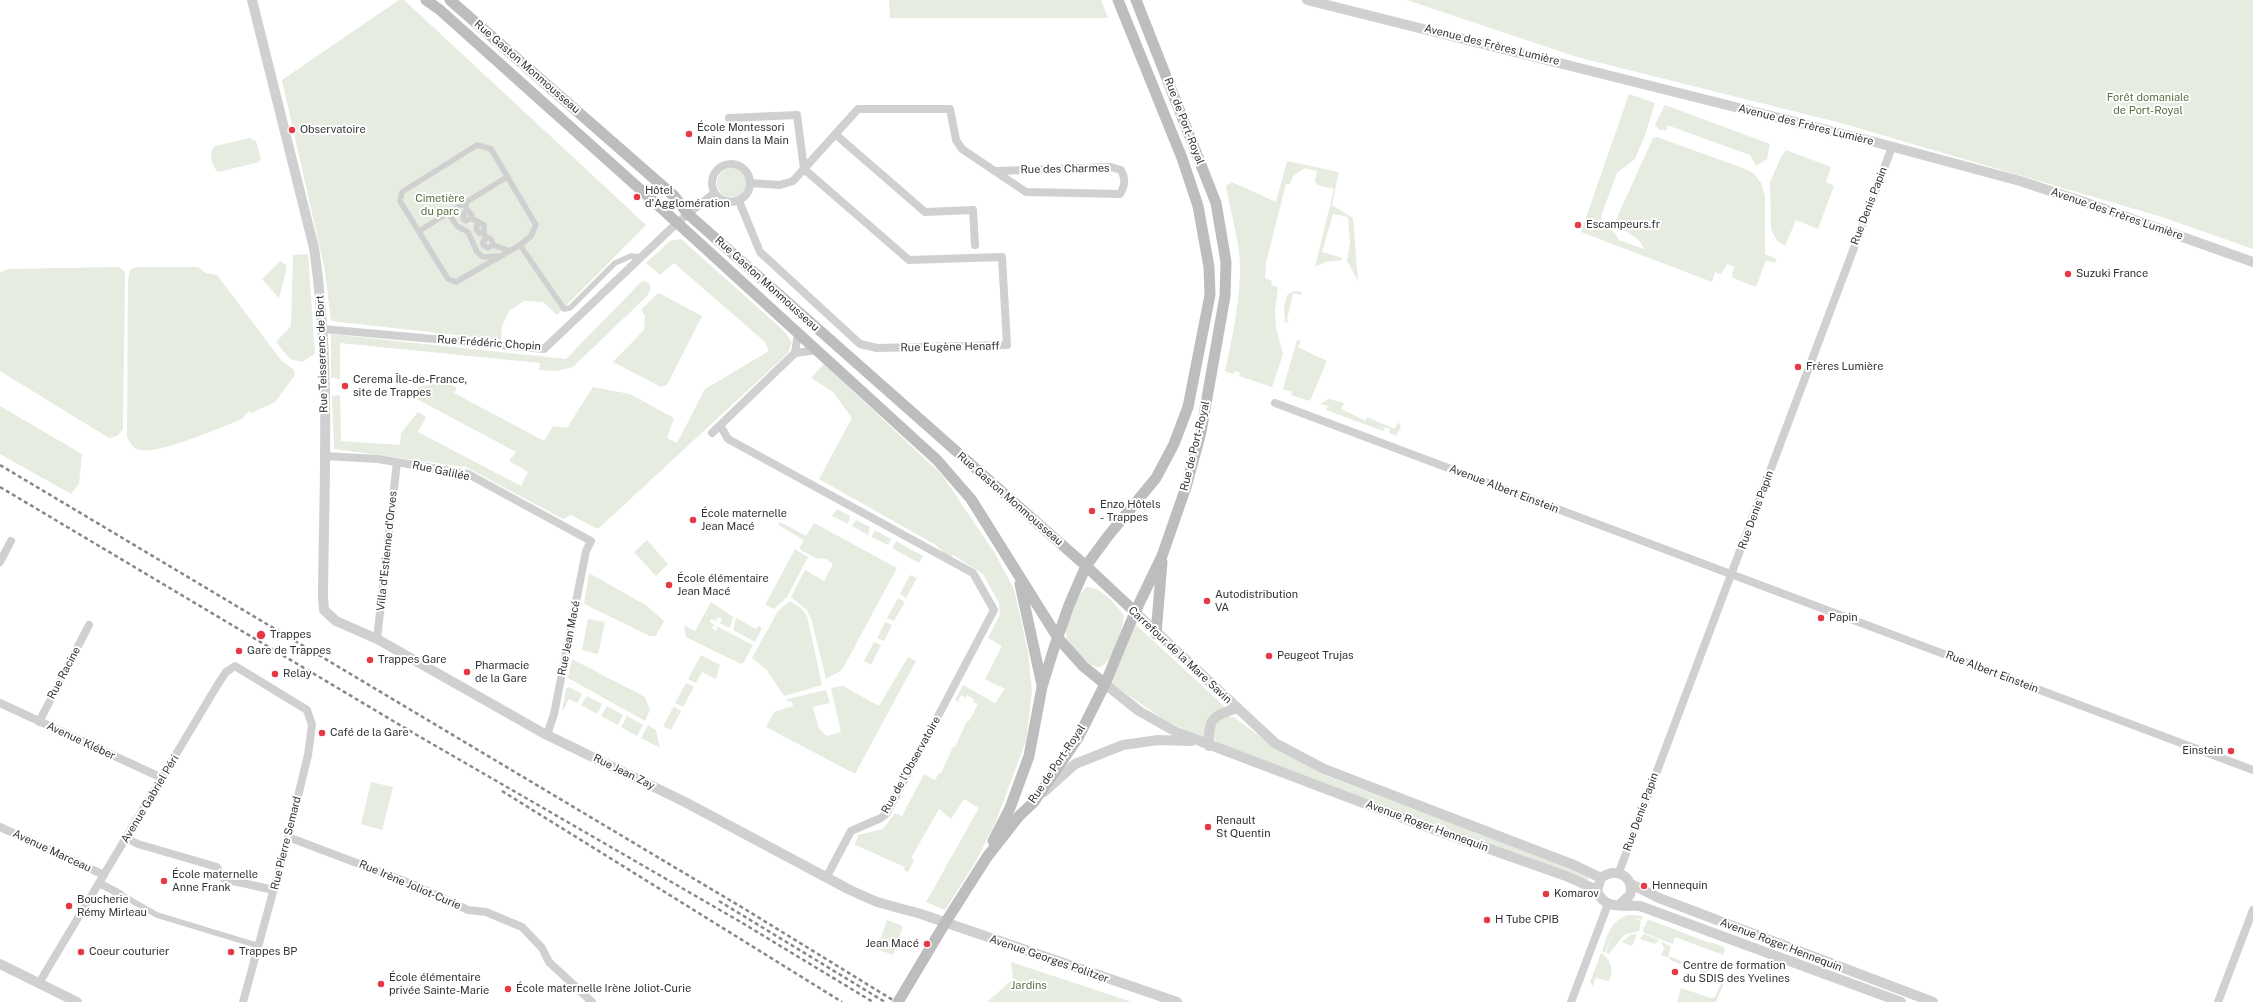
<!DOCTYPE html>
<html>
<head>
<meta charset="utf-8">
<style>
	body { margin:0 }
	canvas { display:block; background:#fff }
</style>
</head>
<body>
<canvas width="2253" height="1002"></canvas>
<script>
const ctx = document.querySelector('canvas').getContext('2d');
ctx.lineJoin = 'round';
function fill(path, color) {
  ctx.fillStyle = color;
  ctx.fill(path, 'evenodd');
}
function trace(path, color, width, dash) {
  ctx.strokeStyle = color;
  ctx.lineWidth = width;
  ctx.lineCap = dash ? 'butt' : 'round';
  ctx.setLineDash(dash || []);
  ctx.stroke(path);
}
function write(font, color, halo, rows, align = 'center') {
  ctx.font = font + ' "Public Sans",sans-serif';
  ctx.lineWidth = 4;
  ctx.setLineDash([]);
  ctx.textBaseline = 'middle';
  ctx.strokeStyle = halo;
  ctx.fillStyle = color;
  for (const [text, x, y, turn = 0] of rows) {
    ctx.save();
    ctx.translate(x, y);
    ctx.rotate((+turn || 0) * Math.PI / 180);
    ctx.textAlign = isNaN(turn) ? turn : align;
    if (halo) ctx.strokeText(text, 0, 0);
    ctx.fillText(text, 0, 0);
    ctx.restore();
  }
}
const green = new Path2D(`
	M399,0H404L646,225L557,315L543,302L524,301L509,311L502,326L501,340L331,321L325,271L282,80Z
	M889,0H1101L1108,18H890Z
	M1407,0H2253V249L2162,217L1841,123L1577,57Z
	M1629,94L1655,103L1645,135L1635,159L1617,173L1601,216L1603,224L1614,232L1619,240L1644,249C1639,234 1623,234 1615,222L1653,138L1657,137L1748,170L1755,175L1761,183L1765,197V254L1777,259L1775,263L1766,260L1756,287L1733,278L1732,273L1735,267L1727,264L1721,274L1715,272L1712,282L1581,232Z
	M1665,105L1770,144L1767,159L1756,166L1750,155L1667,125V130H1659L1655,125Z
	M250,138L256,141L261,159L259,162L218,172C212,166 208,152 215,146Z
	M1786,150L1831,167L1826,182L1834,186L1818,229L1796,220L1785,246L1777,241L1771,229L1770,182L1781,157Z
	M1287,161L1339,172L1332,205L1353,218L1358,281L1347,261L1350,242L1348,217L1333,214L1322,252L1343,258L1341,260L1326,262L1315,267L1334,189L1317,185L1315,181L1317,171L1305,168L1293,176L1290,184H1286L1266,263L1265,278L1272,281L1271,285L1278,287L1275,311L1276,328L1283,354L1272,387L1239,376L1240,373L1235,371L1233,374L1225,371C1232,340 1238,309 1240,277C1242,248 1231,216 1226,186L1232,182L1276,202Z
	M717 183a15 15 0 1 1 30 0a15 15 0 1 1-30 0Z
	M681,239L783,330L792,342L788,353L598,529L571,515L563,519L466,467L334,449L332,396L340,395L341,441L400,445L401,433L418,412L426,417L418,432L521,486L528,472L509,461L516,452L417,399L414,393L419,387L445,381L457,388L454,393L544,441L553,426L567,428L593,387L630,394L674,418L667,438L677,443L705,389L769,351L765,342L674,263L660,275L646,263L670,241Z
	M308,254L315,354L302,362L290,359L276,342L291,326L293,255Z
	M280,261L286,265V272L279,298L262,279Z
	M119,267L125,272L123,429L117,436L109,438L0,371V273L8,269Z
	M136,267H198L206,273L217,275L281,360L294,370L295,375L275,402L251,413L249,411L242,419C219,428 161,454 139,450C132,448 130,442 127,437L128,281L130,270Z
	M642,281L648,282L651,288L647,296L573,367L557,371L539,370L540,363L340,343V379L331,378V334L566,359Z
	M1294,291L1302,292V295L1293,293L1287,320L1289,321L1285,323L1284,307L1287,295Z
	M657,294H661L702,316L667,385L661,387L613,362L644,330L645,316L641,310Z
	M1297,340L1301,341L1298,347L1327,361L1310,401L1291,395L1292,392L1283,389Z
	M824,364L942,475L994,552L1014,589L1028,652L1032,691L1026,741L996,821L975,863L945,910L926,902L979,808L964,799L951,819L939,809L911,858L914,860L908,872L904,870L905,867L855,845L858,835L883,829L895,813L902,816L924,774L935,780L939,773H941L953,747H955L967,721H969L978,704L973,702L974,699L967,695L966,698L961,695L958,702L955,700L963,685L995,703L1005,689L985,679L1002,646L988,638L1000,615L999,603L983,574L953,555L949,558L936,545L819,479L852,418L833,392L811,378Z
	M1329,399L1344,403L1341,409L1366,421L1367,417L1395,429L1398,422L1401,427L1396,436L1389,433L1390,429L1385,427L1383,431L1326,410L1328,406L1320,404Z
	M0,406L82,454L79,484L71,494L0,454Z
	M837,509L850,516L848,524L832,516Z
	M856,520L870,527L868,535L852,526Z
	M780,522L806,536L814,523L897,568L842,670L826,679L811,618L806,609L791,597L805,570L824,581L833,564L826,559L815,558L799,549L804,540L778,525Z
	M875,530L891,539L888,545L871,537Z
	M647,540L668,564L656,576L634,552Z
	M896,541L923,556L919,563L892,548Z
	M795,549L808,557L787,597L774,609L765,605Z
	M589,573L647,606L664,621L656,636H650L584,604Z
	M910,575L917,578L906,598L900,594Z
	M1087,587C1102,588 1116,604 1124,616C1123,628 1112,665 1099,667C1089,668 1066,643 1066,634C1065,624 1069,615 1073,607C1077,599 1080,593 1087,587Z
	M898,598L905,602L894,621L887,618Z
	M790,601L802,609L807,616L822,685L784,696L766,669L752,658L778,611Z
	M711,602L733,617L730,628L720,623L722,619L718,617L716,621L711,619L710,622L714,625L712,628L716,631L718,627L753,645L744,662L741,664L686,637L684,625L695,631Z
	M736,618L756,629L759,626L762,628L755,642L733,630Z
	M588,619L605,622L598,654L582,650Z
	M885,622L892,625L884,641L877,638Z
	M1136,625L1224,706L1204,739L1166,721L1111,683Z
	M874,642L881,645L871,665L864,661Z
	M701,655L720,665L716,679L702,672L696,683L688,679Z
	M908,657L916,661L855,774L766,727L774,712L793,706L792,701L788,702L787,699L826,690L830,703L813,707L819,729L827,736L841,732L831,688L843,686L879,706Z
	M572,659L645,697L650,710L645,721L568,678Z
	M686,683L694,687L683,707L675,703Z
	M569,687L582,694L577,703L569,699L562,712L566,689Z
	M587,696L602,704L597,714L581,705Z
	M607,706L623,715L618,725L601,716Z
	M674,706L681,711L671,730L663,726Z
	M1227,715L1235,718L1277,749L1326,776L1591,875L1586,883L1218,745C1212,736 1213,731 1216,721Z
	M627,716L643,725L637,736L621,727Z
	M648,725L656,730L660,748L641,738Z
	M371,782L393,787L382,830L361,824Z
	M1628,915L1642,916V920L1632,917L1641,921L1639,931L1624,935L1609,954L1606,953L1614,927L1605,953L1602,951C1608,934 1610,921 1628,915Z
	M887,920L903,926L893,955L877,949Z
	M1650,920L1710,943V942L1724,947L1725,952L1716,949L1724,952L1723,955L1675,937L1673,944L1644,933L1643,930L1647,921Z
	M1637,934L1632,946L1622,942L1630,935Z
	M1643,934H1644L1659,940L1655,944L1640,939Z
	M1661,941L1671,947L1668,956L1708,971L1707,974L1670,960V958L1661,955L1664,949Z
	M1601,953C1611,960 1614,970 1609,981L1596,978L1600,966L1593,986L1590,982Z
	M1011,962L1132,1002H987L1013,979Z
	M1724,977L1726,978L1716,1002H1677L1681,988L1711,998L1715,997Z`);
const pedestrian = new Path2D(`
	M466,202V209L472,215L471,218L484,225V235L492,240L493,245L510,251
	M468,212L464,213L463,219L466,221L471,218
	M448,213L457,226L468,232L477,252L483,257L500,256
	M478,223L476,229L479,233L483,232
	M419,231L507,177
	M487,238L483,242V245L488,248L493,245
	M520,245L456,282L448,279L400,201L402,192L477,145L491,149L536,225L531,236L520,245L564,309L570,308L615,263L631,256L641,257
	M120,894L157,915L259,946`);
const minor = new Path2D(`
	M729,118L797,115L804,169L909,260L1002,257L1007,345L877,348L860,344L760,252L739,201
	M835,134L925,212L973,210L975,245
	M712 183a19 19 0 1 1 38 0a19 19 0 1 1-38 0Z
	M750,183L780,185L793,181L858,109H950L956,140L962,149L1026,192L1120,194C1125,186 1126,179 1121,170L1111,167L995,171
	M323,329L544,349L677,223L714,193
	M795,353L798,333
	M1275,403L2253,770
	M720,425L728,439L973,573L994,610L887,813L881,818L851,831L826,878
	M712,433L795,353L817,350
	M324,456L378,459L468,474L591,541L586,551L554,714L547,735
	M0,562L11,541
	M377,639L397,462
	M0,703L162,778
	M39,722L89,625
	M0,827L104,875
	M288,837L412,884L468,910L486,912L522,927L542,948L549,962L592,1002
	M126,838L138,844L217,867L224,879L274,890
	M1619,872L1892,147
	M99,883L120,894
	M39,983L218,684L226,672L235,666L307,710L312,725L308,755L288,837L243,1002
	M1571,1002L1608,904
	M2218,1002L2253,910`);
const tertiary = new Path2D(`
	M252,0L314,248C331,363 324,481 323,596L324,610L336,621L377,639L543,733L685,802L850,890L877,902L921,914L1177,1002
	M1307,0L1871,141L2020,181L2087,203L2253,262
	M1135,612L1275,743L1324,769L1574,865L1601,878
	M1105,684L1139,711L1176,732L1424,826L1566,876L1597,890
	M1209,746C1208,719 1212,716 1237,708
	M1044,792L1075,764L1123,745L1158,740L1191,741
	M1631,884L1659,898L1933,1002
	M1619,905L1630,895C1635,877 1616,866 1601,878L1597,890C1603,910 1623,905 1640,906L1901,1002
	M0,964L77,1002`);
const secondary = new Path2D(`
	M426,0L440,10L661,208L937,460L971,499L1058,638L1083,666L1105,684
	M450,0L674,196L688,214L1086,566L1135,612
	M1020,584L1042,685
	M1156,634L1162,562
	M993,841L1010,808L1029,756L1042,687L1054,648L1069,605L1086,566L1108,536L1156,478L1174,444L1188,407L1210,295L1209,267L1198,206L1182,158L1118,0
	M947,920L987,857L1019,816L1034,802L1078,738L1105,684L1135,612L1162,556L1186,487L1201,432L1225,296L1226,262L1216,203L1136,0`);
const rail = new Path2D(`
	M0,465L748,911L896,1002
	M0,487L415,734L739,921L873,1002
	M502,791L842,1002
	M719,901L885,1002`);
const secondaryBridge = new Path2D(`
	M898,1002L947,920`);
const markers = [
	[292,130,4,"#e63946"],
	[689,134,4,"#e63946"],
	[637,197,4,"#e63946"],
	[1578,225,4,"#e63946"],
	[2068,274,4,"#e63946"],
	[1798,367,4,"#e63946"],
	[345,386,4,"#e63946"],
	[1092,511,4,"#e63946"],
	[693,520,4,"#e63946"],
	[669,585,4,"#e63946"],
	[1207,601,4,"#e63946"],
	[1821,618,4,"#e63946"],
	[261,635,5,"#e63946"],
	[239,651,4,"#e63946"],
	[1269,656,4,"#e63946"],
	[370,660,4,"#e63946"],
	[467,672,4,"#e63946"],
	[275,674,4,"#e63946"],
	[322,733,4,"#e63946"],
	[2231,751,4,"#e63946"],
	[1208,827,4,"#e63946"],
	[164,881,4,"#e63946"],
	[1644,886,4,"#e63946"],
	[1546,894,4,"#e63946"],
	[69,906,4,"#e63946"],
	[1487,920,4,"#e63946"],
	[927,944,4,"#e63946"],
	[81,952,4,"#e63946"],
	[231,952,4,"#e63946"],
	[1675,972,4,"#e63946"],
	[381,984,4,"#e63946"],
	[508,989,4,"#e63946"]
];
const streetNames = [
	["Avenue des Frères Lumière",1492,45,14],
	["Rue Gaston Monmousseau",527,67,41],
	["Rue de Port-Royal",1184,121,69],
	["Avenue des Frères Lumière",1806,125,14],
	["Rue des Charmes",1065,169,-1],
	["Rue Denis Papin",1869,206,-69],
	["Avenue des Frères Lumière",2117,214,19],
	["Rue Gaston Monmousseau",767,284,42],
	["Rue Frédéric Chopin",489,343,4],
	["Rue Eugène Henaff",950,347,-1],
	["Rue Teisserenc de Bort",322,354,-92],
	["Rue de Port-Royal",1195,446,-76],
	["Rue Galilée",441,471,12],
	["Avenue Albert Einstein",1504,489,21],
	["Rue Gaston Monmousseau",1010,499,41],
	["Rue Denis Papin",1756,510,-70],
	["Villa d'Estienne d'Orves",387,551,-84],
	["Rue Jean Macé",569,638,-79],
	["Carrefour de la Mare Savin",1180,655,43],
	["Rue Albert Einstein",1992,672,21],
	["Rue Racine",64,673,-62],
	["Avenue Kléber",81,741,25],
	["Rue de Port-Royal",1057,764,-56],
	["Rue de l'Observatoire",911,765,-61],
	["Rue Jean Zay",624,772,26],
	["Avenue Gabriel Péri",150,799,-59],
	["Rue Denis Papin",1641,812,-70],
	["Avenue Roger Hennequin",1427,826,20],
	["Rue Pierre Semard",286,843,-76],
	["Avenue Marceau",52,851,25],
	["Rue Irène Joliot-Curie",410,885,23],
	["Avenue Roger Hennequin",1781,945,21],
	["Avenue Georges Politzer",1049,959,19]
];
const parkNames = [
	["Forêt domaniale",2148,98],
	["de Port-Royal",2148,111],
	["Cimetière",440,199],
	["du parc",440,212],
	["Jardins",1029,986]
];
const poiNames = [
	["École Montessori",697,128],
	["Main dans la Main",697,141],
	["Observatoire",300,130],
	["Hôtel",645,191],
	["d'Agglomération",645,204],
	["Escampeurs.fr",1586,225],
	["Suzuki France",2076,274],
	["Frères Lumière",1806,367],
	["Cerema Île-de-France,",353,380],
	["site de Trappes",353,393],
	["Enzo Hôtels",1100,505],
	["- Trappes",1100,518],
	["École maternelle",701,514],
	["Jean Macé",701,527],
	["École élémentaire",677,579],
	["Jean Macé",677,592],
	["Autodistribution",1215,595],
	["VA",1215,608],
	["Papin",1829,618],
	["Trappes",270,635],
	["Gare de Trappes",247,651],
	["Peugeot Trujas",1277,656],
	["Trappes Gare",378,660],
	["Pharmacie",475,666],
	["de la Gare",475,679],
	["Relay",283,674],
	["Café de la Gare",330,733],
	["Einstein",2223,751,"right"],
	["Renault",1216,821],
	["St Quentin",1216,834],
	["École maternelle",172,875],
	["Anne Frank",172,888],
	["Hennequin",1652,886],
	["Komarov",1554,894],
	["Boucherie",77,900],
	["Rémy Mirleau",77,913],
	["H Tube CPIB",1495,920],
	["Jean Macé",919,944,"right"],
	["Coeur couturier",89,952],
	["Trappes BP",239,952],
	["Centre de formation",1683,966],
	["du SDIS des Yvelines",1683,979],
	["École élémentaire",389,978],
	["privée Sainte-Marie",389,991],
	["École maternelle Irène Joliot-Curie",516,989]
];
fill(green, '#e6ecdf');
trace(pedestrian, '#d0d0d0', 5.5);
trace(minor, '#d0d0d0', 8);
trace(tertiary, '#d0d0d0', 10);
trace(secondary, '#bdbdbd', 11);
trace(rail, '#888', 2.5, [4, 3]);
trace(secondaryBridge, '#bdbdbd', 11);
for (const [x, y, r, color] of markers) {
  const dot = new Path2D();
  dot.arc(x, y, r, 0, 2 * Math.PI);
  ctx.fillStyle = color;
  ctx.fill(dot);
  trace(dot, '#fff', 1.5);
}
write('11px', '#333', '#fff', streetNames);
write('11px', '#56703f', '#fff', parkNames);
write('11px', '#333', '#fff', poiNames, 'left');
</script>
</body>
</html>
